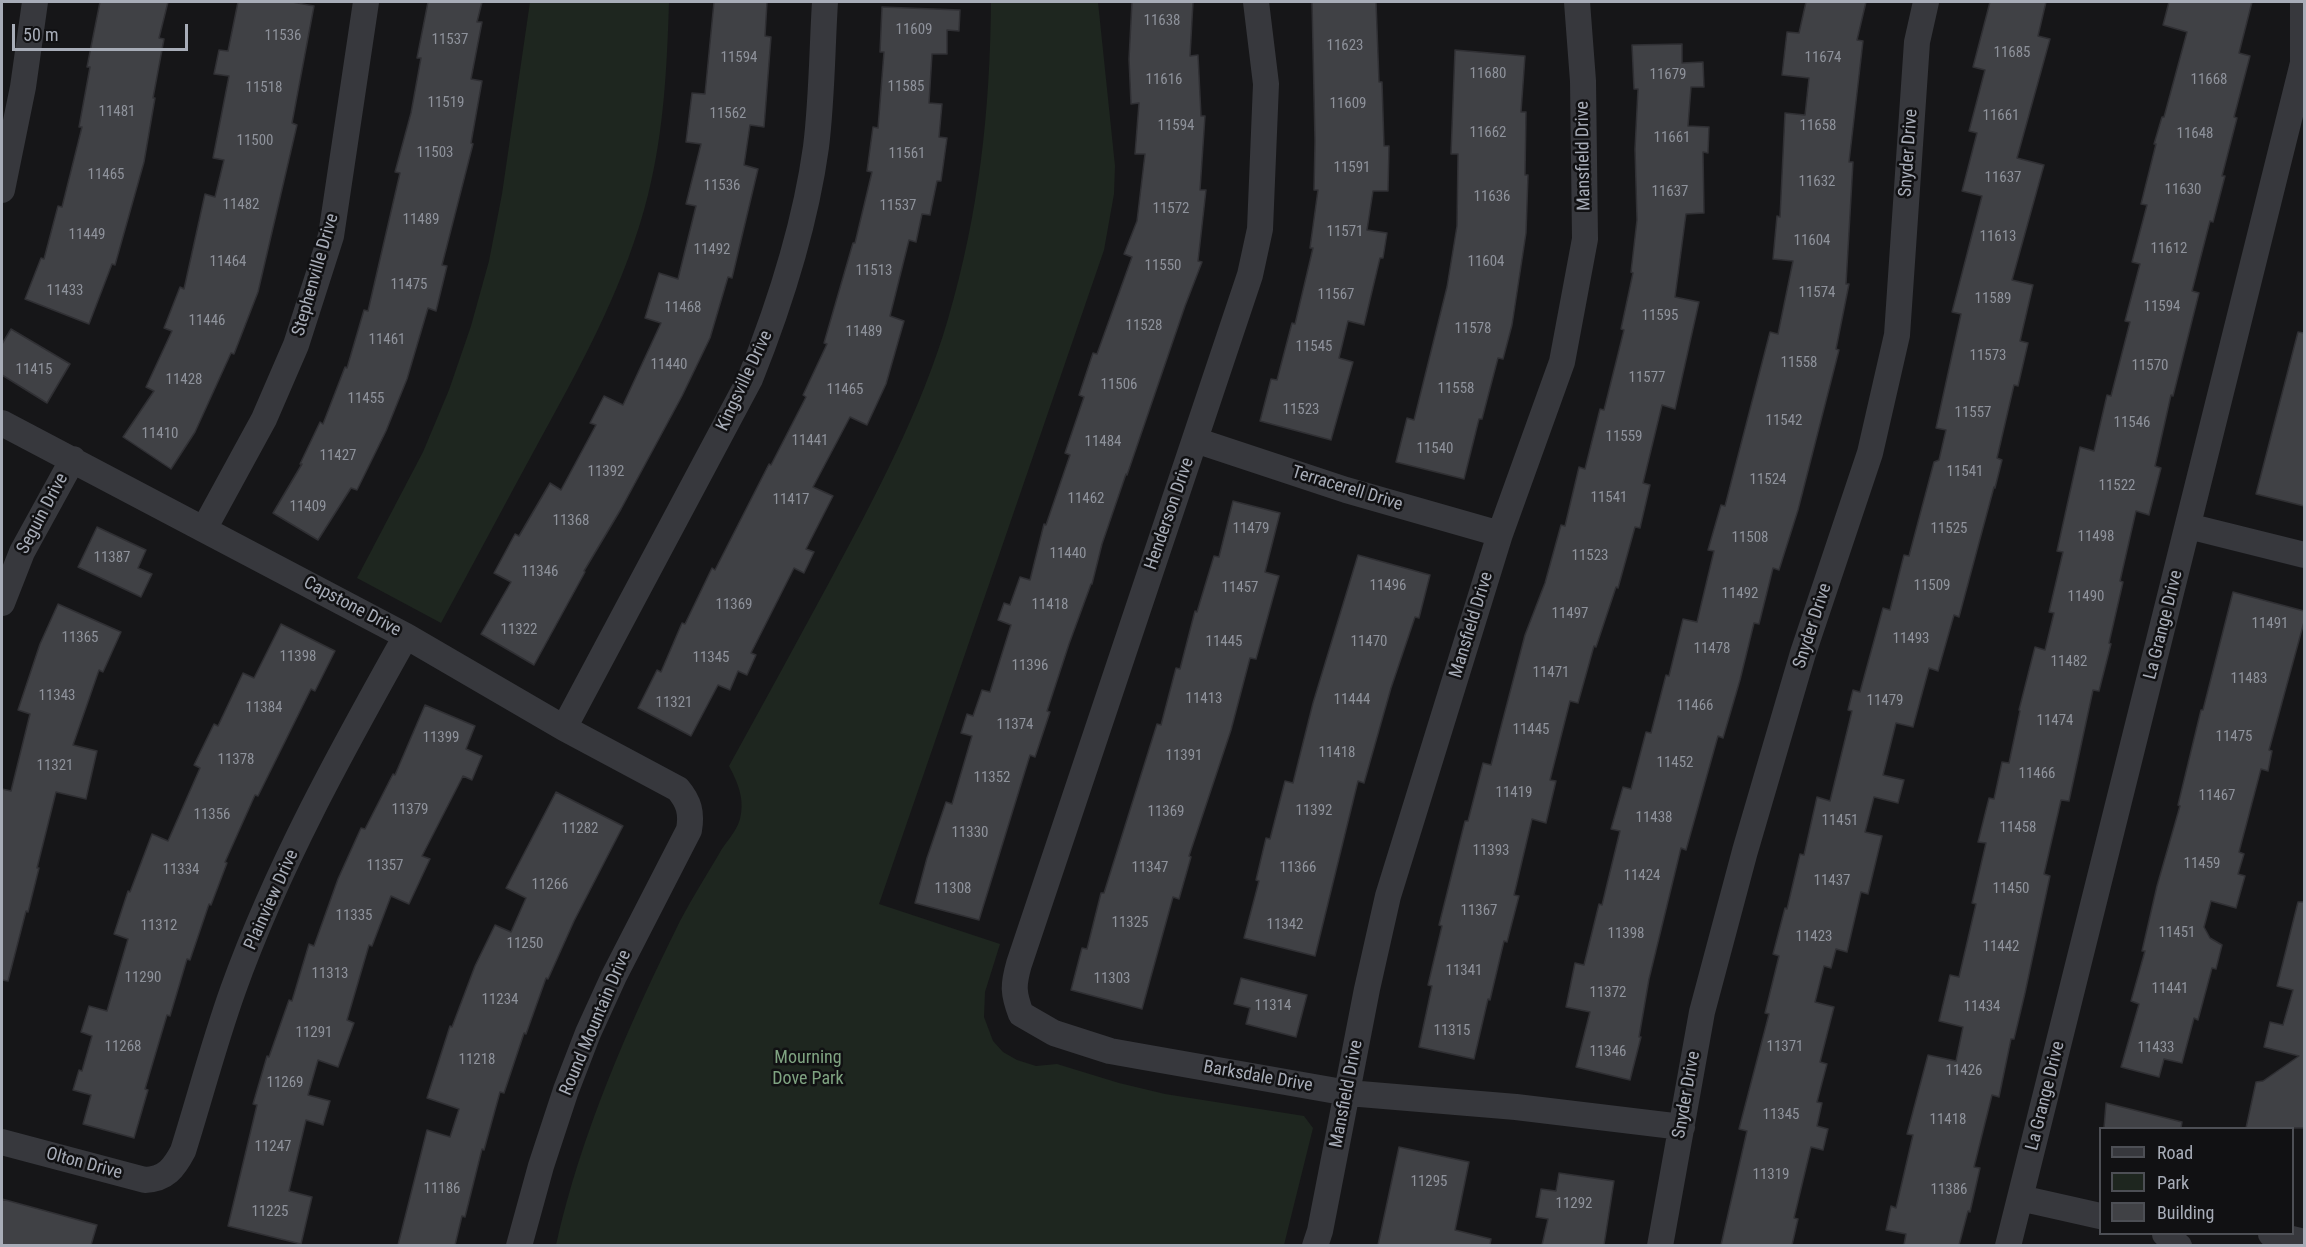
<!DOCTYPE html>
<html>
<head>
<meta charset="utf-8">
<style>
	body { margin:0 }
	#map { position:relative; width:2306px; height:1247px; overflow:hidden; background:#161618; font-family:"Roboto Condensed",sans-serif }
	canvas { display:block }
	.frame { position:absolute; inset:0; border:3px solid #a8adb8; pointer-events:none }
	.legend { position:absolute; left:2099px; top:1127px; width:195px; height:108px; box-sizing:border-box; background:#111113; border:2px solid #4d4f55; margin:0; padding:8px 10px; list-style:none; font-size:18px; color:#a8adb8 }
	.legend li { display:flex; align-items:center; gap:12px; height:30px }
	.legend b { width:30px; border:2px solid #4d4f55 }
	.scale { position:absolute; left:12px; top:24px; width:176px; height:27px; box-sizing:border-box; border:3px solid #a8adb8; border-top:0; padding-left:8px; font-size:18px; line-height:21px; white-space:nowrap; color:#a8adb8; -webkit-text-stroke:4px #111113; paint-order:stroke }
</style>
</head>
<body>
<div id="map">
<canvas width="2306" height="1247"></canvas>
<div class="frame"></div>
<ul class="legend">
<li><b style="height:8px;background:#37383d"></b>Road</li>
<li><b style="height:16px;background:#1e261f"></b>Park</li>
<li><b style="height:16px;background:#404145"></b>Building</li>
</ul>
<div class="scale">50 m</div>
</div>
<script>
const ctx = document.querySelector('canvas').getContext('2d');
ctx.lineJoin = 'round';
function fill(path, color) {
  ctx.fillStyle = color;
  ctx.fill(path, 'evenodd');
}
function trace(path, color, width, dash) {
  ctx.strokeStyle = color;
  ctx.lineWidth = width;
  ctx.lineCap = dash ? 'butt' : 'round';
  ctx.setLineDash(dash || []);
  ctx.stroke(path);
}
function write(font, color, halo, rows, align = 'center') {
  ctx.font = font + ' "Roboto Condensed",sans-serif';
  ctx.lineWidth = 5;
  ctx.setLineDash([]);
  ctx.textBaseline = 'middle';
  ctx.strokeStyle = halo;
  ctx.fillStyle = color;
  for (const [text, x, y, turn = 0] of rows) {
    ctx.save();
    ctx.translate(x, y);
    ctx.rotate((+turn || 0) * Math.PI / 180);
    ctx.textAlign = isNaN(turn) ? turn : align;
    if (halo) ctx.strokeText(text, 0, 0);
    ctx.fillText(text, 0, 0);
    ctx.restore();
  }
}
const green = new Path2D(`
	M530,2H669C667,67 664,131 648,195C626,282 585,358 542,436C508,498 475,561 441,623L357,578L423,452L449,390L471,326L489,261L502,194Z
	M991,2H1098L1115,166L1114,194L1104,250L879,904L1000,944L985,992L984,1017L993,1041L1003,1052L1017,1060L1036,1066L1057,1064L1119,1083L1165,1094L1304,1116L1313,1128L1284,1245H556C581,1133 629,1024 680,921C692,898 706,876 719,854C726,841 736,833 740,819C745,799 738,783 729,766C763,704 797,642 831,579C876,495 921,411 948,319C979,213 990,112 991,2Z`);
const building = new Path2D(`
	M100,2H168L159,38L164,39L153,98H155L144,162L115,265L112,264L89,324L25,299L41,258L44,259L58,206L62,207L82,127H79L90,67H87Z
	M238,2H292L314,6L292,123L297,125L258,292L234,354L231,353L195,432L171,469L123,437L154,391L146,387L172,331L164,328L180,287L184,289L205,194L215,197L224,160L213,158L229,76L214,74L219,50L228,51Z
	M428,2H482L477,22H482L471,79L482,81L471,143L473,144L442,265L447,266L436,311L428,308L407,379L386,431L357,490L351,488L318,540L273,513L302,464H300L320,422L323,424L345,367L347,368L364,310L368,311L400,173L395,172L411,113L421,58H417Z
	M714,2H767L765,36L771,37L764,127L750,125L744,165L758,169L732,278L728,277L710,338L682,396L621,509L584,571L585,572L534,665L481,634L511,582L494,573L515,534L519,536L550,483L561,490L596,425L590,423L604,396L623,405L661,323L645,318L659,273L678,279L696,206L686,204L701,144L686,142L692,93L705,94Z
	M1132,2H1193L1190,56L1198,55L1201,116H1205L1200,190H1206L1198,261L1202,262L1185,306L1127,475L1126,474L1102,544L1092,584H1091L1069,644L1047,711L1050,712L1035,757L1030,755L979,920L915,903L927,858L946,802L952,804L972,736L961,733L967,714L973,716L982,690L990,692L1011,625L998,620L1004,603L1010,605L1020,577L1030,580L1044,524L1046,525L1070,455L1065,453L1084,397L1079,395L1093,353L1097,354L1132,257L1124,254L1137,221L1145,154H1135L1139,103L1131,104L1129,59Z
	M1312,2H1376L1379,82H1382L1384,146H1389L1388,191H1373L1367,230L1387,233L1383,258H1380L1364,325L1348,321L1339,358L1353,362L1331,440L1260,421L1271,379L1277,380L1292,323L1295,324L1313,248H1310L1318,190H1314L1315,141Z
	M1806,2H1866L1857,40L1863,41L1849,162H1853L1846,284H1849L1836,349L1839,350L1798,510L1779,570L1773,568L1759,624L1754,623L1740,680L1723,738L1718,736L1686,850L1681,848L1649,979L1639,1037H1641L1630,1080L1576,1067L1590,1012L1566,1007L1575,963L1584,965L1599,904L1602,905L1620,831L1611,829L1623,787L1631,789L1646,732L1651,733L1666,675L1669,676L1683,619L1697,622L1714,551L1708,550L1721,505L1725,506L1770,332L1778,334L1793,261L1773,259L1777,216L1780,217L1785,113L1805,115L1809,78L1782,75L1787,32L1799,33Z
	M1990,2H2046L2038,36L2050,39L2017,158L2044,165L2012,280L2033,285L2020,341L2028,343L2018,386L2014,385L1997,458L2002,460L1995,488L1994,487L1959,617L1954,615L1938,671L1929,668L1913,727L1896,723L1883,775L1904,780L1898,803L1874,797L1865,832L1882,836L1868,894L1861,892L1847,952L1836,949L1831,968L1824,966L1815,1002L1834,1007L1820,1062L1827,1064L1817,1102L1822,1103L1817,1126L1828,1129L1823,1150L1811,1147L1794,1218L1798,1219L1792,1245H1721L1747,1131L1739,1129L1769,1014L1765,1013L1779,956L1773,954L1785,908L1787,909L1800,854L1804,855L1817,797L1830,801L1852,711L1848,710L1853,690L1860,692L1883,608L1890,610L1904,555L1909,556L1934,462L1939,460L1946,430L1936,428L1961,314L1952,312L1982,196L1962,191L1977,133L1969,131L1985,70L1973,67Z
	M2169,2H2252L2239,53L2250,56L2234,117L2237,118L2222,176H2225L2213,222L2210,221L2192,291L2199,293L2173,396L2171,395L2155,466L2161,468L2149,515L2136,511L2120,581L2123,582L2109,643L2111,644L2099,691L2093,690L2069,801L2061,800L2044,874L2050,876L2025,993L2014,1039H2011L1999,1097L1992,1095L1974,1167L1980,1168L1970,1212L1968,1211L1959,1245H1904L1906,1234L1886,1230L1891,1206L1896,1208L1913,1135L1907,1134L1928,1055L1956,1061L1963,1027L1939,1021L1950,975L1959,977L1976,904L1972,903L1986,843L1978,842L1989,798L1994,799L2002,762L2009,763L2020,711L2019,710L2035,647L2045,650L2054,613L2049,612L2063,552L2057,551L2080,447L2094,451L2107,395L2111,396L2130,322L2125,321L2140,264L2132,262L2147,205L2141,204L2156,144H2154L2162,117H2164L2187,32L2163,25Z
	M882,7L960,10L959,31L947,30V54H932L929,103L942,104L939,137L947,138L941,181H937L930,215L922,214L916,242L909,240L890,316L904,321L886,384L867,425L850,417L813,487L833,496L806,549L814,552L804,573L794,568L751,653L756,655L747,675L738,671L730,690L718,685L691,736L638,708L657,670L661,672L682,623L685,624L712,568L715,570L769,464L771,465L806,397L803,395L827,344L824,343L853,243H855L872,172L867,171L873,127L878,128L884,52H880Z
	M1682,44V63L1703,62L1704,87H1691L1688,126L1709,127L1708,153L1703,152L1704,213L1686,214L1675,297L1699,302L1675,409L1662,405L1643,483L1650,485L1640,528L1635,527L1618,588L1616,587L1596,647L1594,646L1578,703L1570,701L1550,780L1556,781L1546,823L1532,819L1514,895L1519,896L1507,942L1504,941L1490,1000L1488,999L1474,1059L1419,1047L1432,986L1428,985L1442,926L1439,925L1465,821H1468L1483,763L1491,765L1525,635L1545,583L1561,525L1565,526L1579,467L1585,469L1600,409L1604,410L1624,330L1621,329L1633,273L1631,272L1637,220L1635,149L1638,89H1634L1632,45Z
	M1455,50L1525,56L1521,112H1526L1525,175H1528L1526,233L1512,325L1503,359L1498,358L1482,419H1479L1464,479L1396,462L1407,418L1414,420L1447,287L1457,226L1458,154H1451Z
	M11,329L70,364L47,403L2,375V344Z
	M2298,332L2304,333V506L2256,494Z
	M1233,501L1280,513L1265,572L1279,576L1256,659L1250,658L1231,730L1189,856L1191,857L1179,899L1173,897L1142,1009L1071,990L1082,948L1087,949L1101,893H1104L1157,724L1161,725L1176,668L1180,669L1195,611L1197,612L1214,556L1219,557Z
	M97,527L146,550L138,568L152,574L141,597L78,567Z
	M1358,555L1430,575L1419,618L1415,617L1391,688L1364,783L1358,781L1315,956L1244,938L1259,881L1256,880L1266,838L1270,839L1285,781L1293,783L1313,703Z
	M2233,592L2304,611V622L2269,750L2272,751L2268,771L2261,769L2239,852L2244,854L2238,874L2245,876L2236,908L2211,901L2204,927L2210,938L2222,945L2216,969L2212,968L2198,1020L2194,1018L2182,1063L2164,1059L2159,1077L2121,1067L2139,1004L2131,1001L2145,951H2142L2157,886L2180,806L2178,805L2201,710H2203Z
	M58,604L121,632L103,672L99,670L73,745L97,751L86,799L56,792L37,868H39L28,912L26,911L8,981L2,980V789L11,791L30,714L18,710L40,644Z
	M281,624L335,651L315,691L311,689L258,796L255,795L225,862L227,863L211,905L209,904L190,960L187,959L170,1016L167,1015L145,1089L148,1090L134,1138L83,1124L91,1095L73,1090L79,1070L82,1071L92,1036L81,1032L89,1006L107,1011L128,939L114,934L128,891L130,892L152,834L168,841L200,768L194,765L214,724L218,726L243,673L254,678Z
	M425,705L475,726L466,749L482,756L472,780L463,776L422,856L430,859L409,904L391,896L372,946L369,945L347,1020L354,1023L338,1067L318,1060L308,1095L330,1101L323,1125L306,1120L289,1191L312,1197L301,1244L228,1226L257,1105L253,1104L267,1056L269,1057L289,1000L292,1001L309,944L314,946L338,879L361,828L365,829L393,774L395,775Z
	M556,792L623,826L574,921L548,979L546,978L526,1034L524,1033L504,1093L500,1092L484,1150L482,1149L465,1217L462,1216L455,1245H398L427,1130L450,1137L459,1109L427,1098L450,1026L452,1027L475,966L495,925L511,932L526,898L506,888Z
	M2298,902H2304V1128H2246L2256,1082L2263,1081L2299,1056L2264,1047L2270,1022L2283,1025L2293,990L2277,986Z
	M1241,978L1307,995L1296,1037L1246,1024L1250,1008L1234,1004Z
	M2106,1103L2182,1122L2181,1128H2104Z
	M1399,1147L1469,1162L1455,1230L1491,1239L1490,1245H1378Z
	M1559,1173L1614,1181L1604,1245H1542L1548,1219L1536,1217L1541,1189L1556,1191Z
	M2,1199L97,1225L91,1245H2Z`);
const street = new Path2D(`
	M1256,2L1266,84L1260,229L1250,275L1019,964C1013,985 1013,993 1021,1014L1054,1033L1110,1051L1138,1056L1348,1093L1516,1107L1682,1127
	M2,190L23,87L35,2
	M2,423L406,636L564,728L678,789C689,802 692,813 689,830L614,976L588,1033L566,1090L541,1166L519,1246
	M1195,440L1346,490L1500,534
	M2188,526L2304,555
	M204,529L264,419L296,345L331,236L366,2
	M2,603L22,552L73,459
	M564,728L750,379C780,304 805,227 816,147C822,99 822,50 825,2
	M2,1142L145,1180C166,1179 174,1168 183,1151C200,1097 214,1043 233,990C277,867 342,750 406,636
	M2020,1198L2100,1216
	M2165,1234L2179,1246
	M2271,1234L2304,1242
	M1315,1246L1320,1231L1367,989L1388,896L1500,534L1562,362L1585,239L1583,81L1577,2
	M1660,1246L1702,1012L1745,851L1803,653L1870,453L1897,335L1917,42L1926,2
	M2008,1246L2303,63V2`);
const numberNames = [
	["11638",1162,21],
	["11609",914,30],
	["11536",283,36],
	["11537",450,40],
	["11623",1345,46],
	["11685",2012,53],
	["11594",739,58],
	["11674",1823,58],
	["11680",1488,74],
	["11679",1668,75],
	["11616",1164,80],
	["11668",2209,80],
	["11585",906,87],
	["11518",264,88],
	["11519",446,103],
	["11609",1348,104],
	["11481",117,112],
	["11562",728,114],
	["11661",2001,116],
	["11594",1176,126],
	["11658",1818,126],
	["11662",1488,133],
	["11648",2195,134],
	["11661",1672,138],
	["11500",255,141],
	["11503",435,153],
	["11561",907,154],
	["11591",1352,168],
	["11465",106,175],
	["11637",2003,178],
	["11632",1817,182],
	["11536",722,186],
	["11630",2183,190],
	["11637",1670,192],
	["11636",1492,197],
	["11482",241,205],
	["11537",898,206],
	["11572",1171,209],
	["11489",421,220],
	["11571",1345,232],
	["11449",87,235],
	["11613",1998,237],
	["11604",1812,241],
	["11612",2169,249],
	["11492",712,250],
	["11464",228,262],
	["11604",1486,262],
	["11550",1163,266],
	["11513",874,271],
	["11475",409,285],
	["11433",65,291],
	["11574",1817,293],
	["11567",1336,295],
	["11589",1993,299],
	["11594",2162,307],
	["11468",683,308],
	["11595",1660,316],
	["11446",207,321],
	["11528",1144,326],
	["11578",1473,329],
	["11489",864,332],
	["11461",387,340],
	["11545",1314,347],
	["11573",1988,356],
	["11558",1799,363],
	["11440",669,365],
	["11570",2150,366],
	["11415",34,370],
	["11577",1647,378],
	["11428",184,380],
	["11506",1119,385],
	["11558",1456,389],
	["11465",845,390],
	["11455",366,399],
	["11523",1301,410],
	["11557",1973,413],
	["11542",1784,421],
	["11546",2132,423],
	["11410",160,434],
	["11559",1624,437],
	["11441",810,441],
	["11484",1103,442],
	["11540",1435,449],
	["11427",338,456],
	["11392",606,472],
	["11541",1965,472],
	["11524",1768,480],
	["11522",2117,486],
	["11541",1609,498],
	["11462",1086,499],
	["11417",791,500],
	["11409",308,507],
	["11368",571,521],
	["11479",1251,529],
	["11525",1949,529],
	["11498",2096,537],
	["11508",1750,538],
	["11440",1068,554],
	["11523",1590,556],
	["11387",112,558],
	["11346",540,572],
	["11496",1388,586],
	["11509",1932,586],
	["11457",1240,588],
	["11492",1740,594],
	["11490",2086,597],
	["11369",734,605],
	["11418",1050,605],
	["11497",1570,614],
	["11491",2270,624],
	["11322",519,630],
	["11365",80,638],
	["11493",1911,639],
	["11445",1224,642],
	["11470",1369,642],
	["11478",1712,649],
	["11398",298,657],
	["11345",711,658],
	["11482",2069,662],
	["11396",1030,666],
	["11471",1551,673],
	["11483",2249,679],
	["11343",57,696],
	["11413",1204,699],
	["11444",1352,700],
	["11479",1885,701],
	["11321",674,703],
	["11466",1695,706],
	["11384",264,708],
	["11474",2055,721],
	["11374",1015,725],
	["11445",1531,730],
	["11475",2234,737],
	["11399",441,738],
	["11418",1337,753],
	["11391",1184,756],
	["11378",236,760],
	["11452",1675,763],
	["11321",55,766],
	["11466",2037,774],
	["11352",992,778],
	["11419",1514,793],
	["11467",2217,796],
	["11379",410,810],
	["11392",1314,811],
	["11369",1166,812],
	["11356",212,815],
	["11438",1654,818],
	["11451",1840,821],
	["11458",2018,828],
	["11282",580,829],
	["11330",970,833],
	["11393",1491,851],
	["11459",2202,864],
	["11357",385,866],
	["11347",1150,868],
	["11366",1298,868],
	["11334",181,870],
	["11424",1642,876],
	["11437",1832,881],
	["11266",550,885],
	["11308",953,889],
	["11450",2011,889],
	["11367",1479,911],
	["11335",354,916],
	["11325",1130,923],
	["11342",1285,925],
	["11312",159,926],
	["11451",2177,933],
	["11398",1626,934],
	["11423",1814,937],
	["11250",525,944],
	["11442",2001,947],
	["11341",1464,971],
	["11313",330,974],
	["11290",143,978],
	["11303",1112,979],
	["11441",2170,989],
	["11372",1608,993],
	["11234",500,1000],
	["11314",1273,1006],
	["11434",1982,1007],
	["11315",1452,1031],
	["11291",314,1033],
	["11268",123,1047],
	["11371",1785,1047],
	["11433",2156,1048],
	["11346",1608,1052],
	["11218",477,1060],
	["11426",1964,1071],
	["11269",285,1083],
	["11345",1781,1115],
	["11418",1948,1120],
	["11247",273,1147],
	["11319",1771,1175],
	["11295",1429,1182],
	["11186",442,1189],
	["11386",1949,1190],
	["11292",1574,1204],
	["11225",270,1212]
];
const streetNames = [
	["Snyder Drive",1909,153,-86],
	["Mansfield Drive",1584,156,-91],
	["Stephenville Drive",316,275,-74],
	["Kingsville Drive",745,381,-65],
	["Terracerell Drive",1347,489,17],
	["Seguin Drive",43,514,-62],
	["Henderson Drive",1170,514,-71],
	["Capstone Drive",352,607,28],
	["Mansfield Drive",1472,625,-73],
	["La Grange Drive",2164,625,-76],
	["Snyder Drive",1813,626,-72],
	["Plainview Drive",272,900,-66],
	["Round Mountain Drive",596,1023,-67],
	["Barksdale Drive",1258,1077,10],
	["Mansfield Drive",1347,1094,-79],
	["Snyder Drive",1687,1095,-80],
	["La Grange Drive",2046,1096,-76],
	["Olton Drive",84,1164,15]
];
const parkNames = [
	["Mourning",808,1058],
	["Dove Park",808,1079]
];
fill(green, '#1e261f');
fill(building, '#404145');
trace(building, '#303034', 1.5);
trace(street, '#37383d', 26);
write('15px', '#8e929b', null, numberNames);
write('18px', '#a8adb8', '#111113', streetNames);
write('18px', '#7fa381', '#111113', parkNames);
</script>
</body>
</html>
